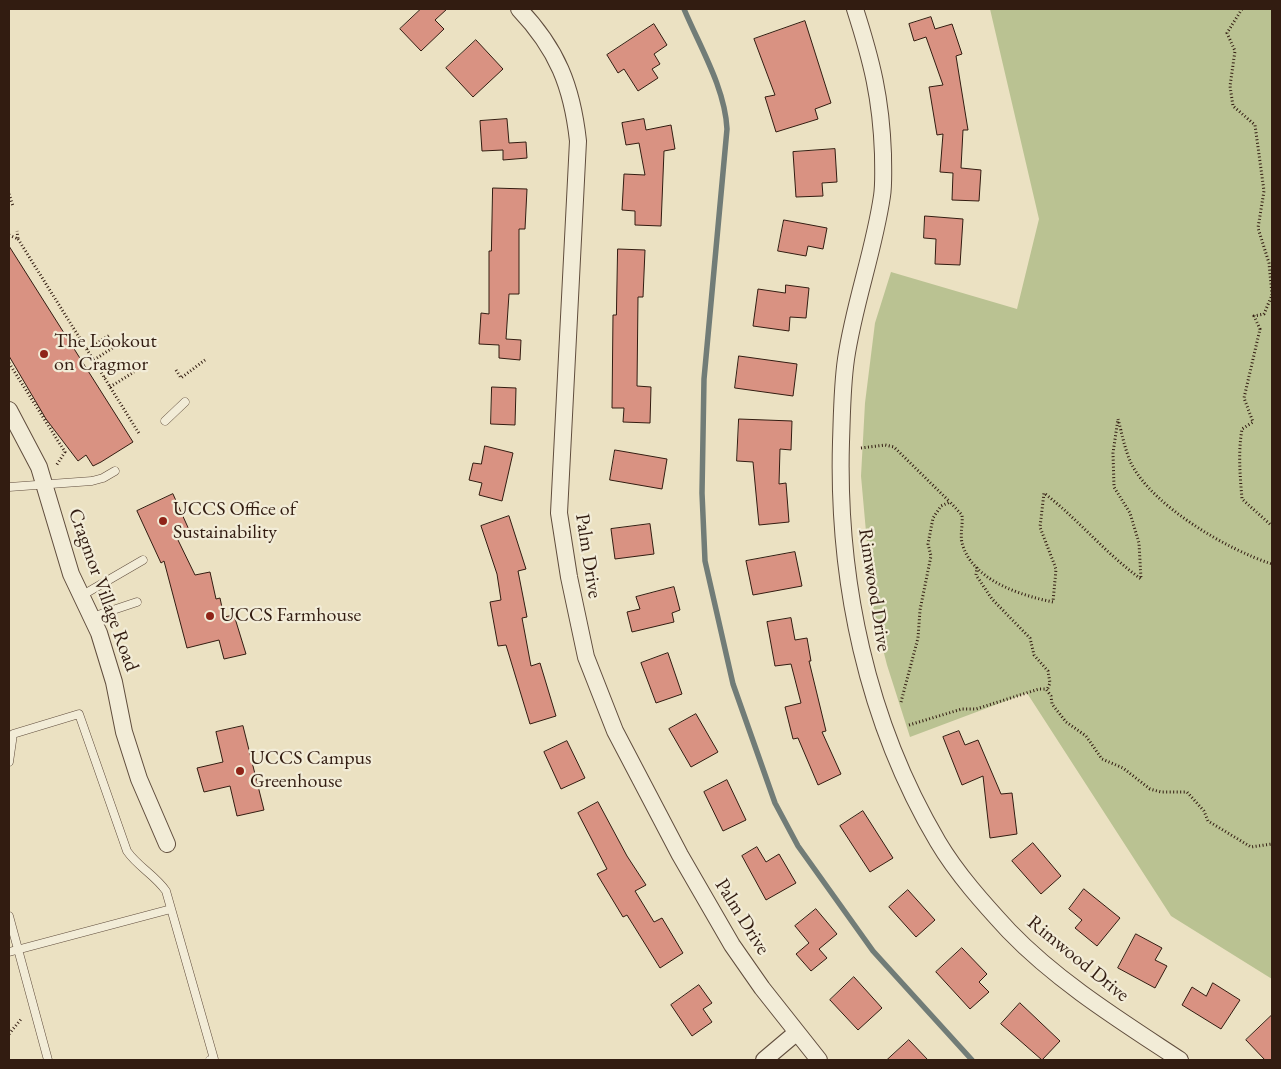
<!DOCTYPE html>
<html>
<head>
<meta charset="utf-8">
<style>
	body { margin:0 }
	#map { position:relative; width:1281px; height:1069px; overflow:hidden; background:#ebe1c2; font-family:"EB Garamond",serif }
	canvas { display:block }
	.frame { position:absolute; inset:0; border:10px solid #321c11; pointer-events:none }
</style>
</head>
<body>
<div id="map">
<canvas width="1281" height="1069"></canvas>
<div class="frame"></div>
</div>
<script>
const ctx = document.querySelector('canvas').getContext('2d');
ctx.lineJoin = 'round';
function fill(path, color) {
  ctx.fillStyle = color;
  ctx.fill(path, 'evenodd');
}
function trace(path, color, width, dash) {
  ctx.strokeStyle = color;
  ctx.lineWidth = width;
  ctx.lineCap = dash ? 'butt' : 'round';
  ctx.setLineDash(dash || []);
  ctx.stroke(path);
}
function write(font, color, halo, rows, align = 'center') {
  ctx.font = font + ' "EB Garamond",serif';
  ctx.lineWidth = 4.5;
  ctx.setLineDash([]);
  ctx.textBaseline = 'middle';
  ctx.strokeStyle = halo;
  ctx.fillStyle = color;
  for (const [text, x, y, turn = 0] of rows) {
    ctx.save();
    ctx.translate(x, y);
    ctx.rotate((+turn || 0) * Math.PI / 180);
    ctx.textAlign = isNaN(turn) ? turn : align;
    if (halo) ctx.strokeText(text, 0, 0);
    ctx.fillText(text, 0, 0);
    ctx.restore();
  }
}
const green = new Path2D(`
	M990,9H1272V979L1171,916L1027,693L910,737L887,665L873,610L861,476L865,403L875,323L891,272L1017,309L1039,219Z`);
const stream = new Path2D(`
	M684,9C700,47 725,88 727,129L704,379L702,493L705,561L733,684L775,803L798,846L873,951L972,1060`);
const building = new Path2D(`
	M421,9H447L435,20L444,29L421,51L400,29Z
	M931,17L935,29L952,24L962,54L956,56L968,130H963L961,168L981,170L979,201L952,200L953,173L940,172L943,134L937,135L929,87L943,85L926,37L914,41L909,24Z
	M805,21L831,103L815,109L818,119L776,132L765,97L775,95L754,39Z
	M654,24L667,45L654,54L660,64L652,69L658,78L638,91L624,69L618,73L607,55Z
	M476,40L503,69L473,97L446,68Z
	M507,119L509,143L526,142L527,158L503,160V150L482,151L480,121Z
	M644,119L646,130L671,125L675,149L664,151L661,226L635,225V211L622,210L624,174L645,175L639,143L626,145L622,123Z
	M835,149L837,182L822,183L823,196L796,197L793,152Z
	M493,188L527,189L525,229H519V294H509L506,339L521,340L520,360L499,358V345L479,344L481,313L489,314V251H491Z
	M925,216L963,219L960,265L935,264L936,239L924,238Z
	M784,220L827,228L823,249L808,246L806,256L778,251Z
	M9,246L133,442L101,462L93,466L86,455L78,461L46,419L9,356Z
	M618,249L645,250L643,297H638L637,386L651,387L650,423L623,422L624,408H612L613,315H616Z
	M786,285L809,288L806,318L790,317L789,331L753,326L758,289L785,293Z
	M739,356L797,364L793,396L735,388Z
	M492,387L516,388L515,425L491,424Z
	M739,419L792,421L791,450L780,449L779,484L786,483L789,522L759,525L753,462L737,461Z
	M485,446L513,453L502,501L479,495L482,483L469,480L473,463L481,464Z
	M615,450L667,459L662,489L610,480Z
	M173,494L190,532L177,538L195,575L210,572L216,599L220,598L224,617L234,615L246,654L224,659L219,640L187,648L164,561L161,563L137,511Z
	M509,516L526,569L518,571L527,617L522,618L531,666L540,663L556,716L530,724L506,645L498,646L490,602L501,600L497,574L481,526Z
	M650,524L654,554L615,559L611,529Z
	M795,552L802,586L753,595L746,561Z
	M674,587L680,610L672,613L674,622L632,632L627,612L640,609L636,597Z
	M791,618L795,640L807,638L811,661H809L826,731L822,732L841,774L818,785L798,738L793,739L785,707L801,703L791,664L775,666L767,622Z
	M668,653L682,694L656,703L641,663Z
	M696,714L718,752L691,767L669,729Z
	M243,726L264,810L237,816L230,786L204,792L197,768L223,762L216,732Z
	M959,731L965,745L978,740L1001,794L1012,793L1017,834L990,838L983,776L962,785L943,737Z
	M567,741L585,778L561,789L544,752Z
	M727,780L746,820L723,831L704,792Z
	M598,802L627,856L646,885L635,891L654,922L662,918L683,953L660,968L627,915L623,917L597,874L607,869L578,813Z
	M863,811L893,858L870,872L840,826Z
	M1033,843L1061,876L1041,894L1012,861Z
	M757,847L766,862L779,854L796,883L766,900L742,856Z
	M1084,889L1120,918L1097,946L1075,928L1082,920L1069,909Z
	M908,890L935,920L916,937L889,907Z
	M816,909L837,934L819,949L827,958L811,971L796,954L809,943L795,926Z
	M1136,934L1162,948L1155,960L1167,966L1155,988L1118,968Z
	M962,948L987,974L979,982L989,992L970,1009L936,972Z
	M854,977L882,1008L858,1030L830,1000Z
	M1213,983L1240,1000L1221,1029L1182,1005L1192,987L1206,996Z
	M699,985L712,1003L703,1009L712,1022L692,1036L671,1005Z
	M1020,1003L1060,1041L1042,1060L1001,1024Z
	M1272,1015V1060H1265L1246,1040Z
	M909,1040L928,1060H887Z`);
const path = new Path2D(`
	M1242,9L1227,33L1235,51L1230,86L1233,106L1255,125L1264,191L1258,228L1269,263L1272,295L1264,314L1254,316L1260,329L1244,398L1253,422L1242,429C1238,452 1240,475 1242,499L1272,526
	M9,194L13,206
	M9,235L18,239L17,231
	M18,239L140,435
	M87,349L110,335
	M94,360L117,345
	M9,363L65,452L56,466
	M176,370L181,378L205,360
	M104,377L128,362
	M110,387L134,372
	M861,448L885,445L894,447L950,502
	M977,567L976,575L992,599L1030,638L1034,655L1048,671L1050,683L1047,690
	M901,702L918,638L920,610L931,556L928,544L933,518L941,506L950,502L962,515C963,525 960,533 962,543C972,580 1019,595 1053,602L1056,569L1040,527L1044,493C1079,520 1105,553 1141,579L1139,543L1130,513L1114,487L1113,453L1118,419C1122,434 1125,450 1131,463C1152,506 1228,550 1272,564
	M909,725L962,709H976L1039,689H1046L1051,696L1052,704L1066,722L1086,736L1102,759L1123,768L1150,789L1161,792H1187L1204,811L1208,821L1251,847L1272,844
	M9,1034L22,1018`);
const service = new Path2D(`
	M165,421L185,402
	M9,487L92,481L103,478L115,471
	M81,596L143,560
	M92,617L137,602
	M9,762L13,734L79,714L127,851C138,867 155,875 166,891L214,1059L210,1060
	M9,916L48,1060
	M9,952L171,909`);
const minor = new Path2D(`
	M519,9C557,49 572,86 578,141L559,513L569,577L586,657L615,731L680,855L732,945L762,988L819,1060
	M855,9C872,62 881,98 883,154C883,168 884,183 882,196C874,251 854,304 846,359C842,387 842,414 841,442C837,581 867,722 938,842C957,874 984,904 1009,931C1058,982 1121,1021 1180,1060
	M9,410L39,467L71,574L99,633L114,682L124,732L139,779L167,844
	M764,1060L796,1033`);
const markers = [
	[44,354,5,"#8f2418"],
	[163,521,5,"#8f2418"],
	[210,616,5,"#8f2418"],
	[240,771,5,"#8f2418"]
];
const poiNames = [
	["The Lookout",54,342],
	["on Cragmor",54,365],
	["UCCS Office of",173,510],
	["Sustainability",173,533],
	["UCCS Farmhouse",220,616],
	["UCCS Campus",250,759],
	["Greenhouse",250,782]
];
const streetNames = [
	["Palm Drive",588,556,81],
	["Cragmor Village Road",103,590,70],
	["Rimwood Drive",874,590,81],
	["Palm Drive",742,917,58],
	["Rimwood Drive",1078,959,39]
];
fill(green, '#bac292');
trace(stream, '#717c77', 5.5);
fill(building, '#d99282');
trace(building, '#321c11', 1);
trace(service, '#604d3d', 9);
trace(minor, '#604d3d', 18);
trace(path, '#321c11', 3, [1, 2.5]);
trace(service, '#f2ecd7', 8);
trace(minor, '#f2ecd7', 16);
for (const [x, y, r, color] of markers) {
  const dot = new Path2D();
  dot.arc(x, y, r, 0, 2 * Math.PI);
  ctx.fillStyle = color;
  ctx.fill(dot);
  trace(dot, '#f2ecd7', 2);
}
write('20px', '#321c11', '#f2ecd7', poiNames, 'left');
write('20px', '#321c11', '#f2ecd7', streetNames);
</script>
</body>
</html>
